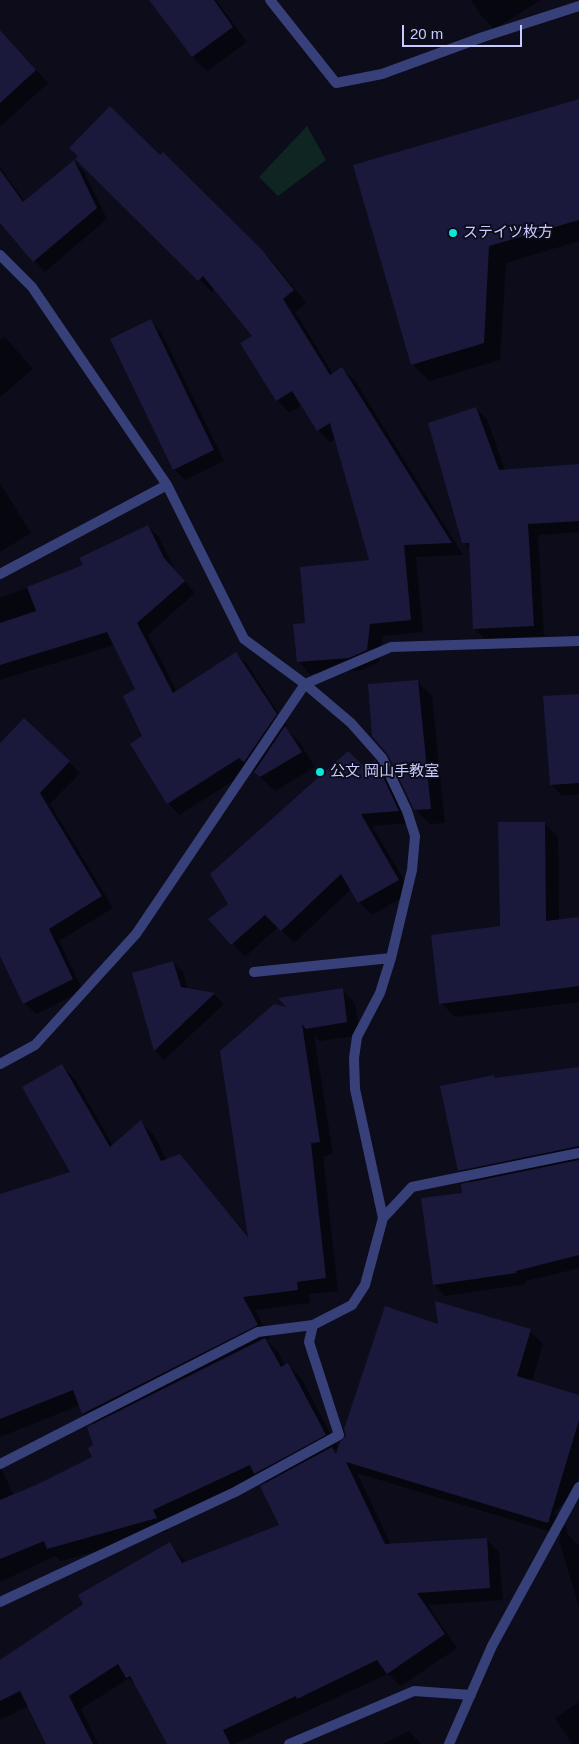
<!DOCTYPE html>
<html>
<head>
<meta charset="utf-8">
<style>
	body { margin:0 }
	#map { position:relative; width:579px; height:1744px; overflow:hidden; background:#0c0c1b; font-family:Helvetica,sans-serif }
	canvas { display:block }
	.scale { position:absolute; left:402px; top:25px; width:120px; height:22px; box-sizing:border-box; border:2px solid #c8cbfd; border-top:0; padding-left:6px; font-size:15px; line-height:18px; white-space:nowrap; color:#c8cbfd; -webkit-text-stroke:4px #0c0c1b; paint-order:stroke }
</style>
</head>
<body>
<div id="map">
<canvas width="579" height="1744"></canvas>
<div class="scale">20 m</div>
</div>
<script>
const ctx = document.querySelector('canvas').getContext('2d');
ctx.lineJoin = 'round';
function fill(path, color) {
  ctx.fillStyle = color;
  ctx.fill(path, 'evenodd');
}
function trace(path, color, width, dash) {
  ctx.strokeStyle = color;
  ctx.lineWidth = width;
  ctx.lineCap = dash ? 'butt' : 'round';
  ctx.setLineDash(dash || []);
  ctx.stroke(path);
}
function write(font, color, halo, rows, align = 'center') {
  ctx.font = font + ' Helvetica,"Noto Sans JP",sans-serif';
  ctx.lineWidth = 4;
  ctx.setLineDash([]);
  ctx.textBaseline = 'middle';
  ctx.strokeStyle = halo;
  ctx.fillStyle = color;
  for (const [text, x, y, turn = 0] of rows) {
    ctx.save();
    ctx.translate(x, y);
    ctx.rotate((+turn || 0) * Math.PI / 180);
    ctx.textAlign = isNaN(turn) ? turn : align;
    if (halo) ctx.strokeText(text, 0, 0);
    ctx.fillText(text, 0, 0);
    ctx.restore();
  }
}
const green = new Path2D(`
	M307,126L326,160L278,196L259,177Z`);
const shadow = new Path2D(`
	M151,0H216L247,42L207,71L192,57Z
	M471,0H541L494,29L480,14Z
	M0,30L48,83L0,127Z
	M579,100V241L506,263L500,360L429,381L412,364Z
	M77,159L262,251L275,264L306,303L295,312L333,374L342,369L355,381L463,555L416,557L423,632L383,636L379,662L362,670L310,674L298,661L306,624L371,561L336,439L330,442L318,430L302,405L289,413L277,400L254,336L215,288L212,292Z
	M74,161L84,172L107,219L45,272L0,221V167L25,202Z
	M150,321L161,332L224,461L185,480L174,469Z
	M5,337L33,369L0,397V340Z
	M476,408L487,419L505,470L579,465V532L538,535L544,636L485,639L474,628L470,549L464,542Z
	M0,483L31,533L0,552Z
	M148,526L159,537L175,570L195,593L148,635L177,692L235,653L247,664L287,726L285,728L299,742L315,767L275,791L252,769L179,815L168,803L144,736L137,690L114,645L0,680V598L84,566Z
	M417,681L432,696L445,823L430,824L415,809Z
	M579,695V794L562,796L551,784Z
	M0,745L69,762L80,773L50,804L113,908L59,941L83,991L36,1014L24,1003L0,953Z
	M375,762L386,773L411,823L372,826L411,892L372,915L359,902L351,889L294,943L278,927L245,957L210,919L377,780Z
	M544,823L558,837L559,920L579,918V1002L455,1017L441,1003L501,927Z
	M173,963L183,972L188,989L214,994L224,1004L164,1060L155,1050L133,974Z
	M342,990L355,1003L360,1035L320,1041L314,1035L333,1154L323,1156L338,1291L309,1294L310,1303L255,1310L270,1338L266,1340L278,1352L285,1366L288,1365L301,1378L338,1448L334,1450L337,1454L440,1326L530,1331L543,1344L532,1382L579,1396V1475L573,1494L554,1512L568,1530L566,1532L579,1546V1607L559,1540L562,1535L357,1473L391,1545L486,1539L499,1552L503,1600L428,1605L457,1648L401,1686L388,1674L235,1744H168L137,1687L129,1678L81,1709L98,1744H47L28,1706L0,1720V1661L170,1543L186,1563L281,1526L267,1484L261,1479L165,1523L168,1531L61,1561L55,1556L0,1582V1466L15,1498L94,1457L95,1446L94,1425L83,1414L80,1405L0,1437V1196L72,1173L62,1066L75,1079L113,1146L141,1122L154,1135L166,1160L179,1155L250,1238L290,1009Z
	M579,1068V1268L526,1281V1284L445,1296L434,1284L464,1194L472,1183L459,1170L493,1076L496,1079Z
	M579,1702V1744H572L555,1718Z
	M409,1731L421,1744H383Z`);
const building = new Path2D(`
	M149,0H214L233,27L192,57Z
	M0,30L36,70L0,103Z
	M579,99V220L489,246L484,343L411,365L353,165Z
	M110,106L160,155L163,152L262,250L294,290L283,299L330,375L342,367L452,543L404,545L411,620L370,624L367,650L349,658L297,662L293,624L305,623L300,567L369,560L330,423L317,431L292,391L276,401L240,343L252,336L203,276L198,281L75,159L78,156L69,148Z
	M74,160L97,208L33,262L0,223V170L23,202Z
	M151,319L214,450L173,470L110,339Z
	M476,407L499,470L579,464V521L528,524L534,626L473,629L469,543H462L428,423Z
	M148,525L164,558L185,581L137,623L173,693L236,652L277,714L244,762L239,758L167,804L130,744L142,736L123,696L135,689L107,632L0,665V623L36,611L27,587L83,565L79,558Z
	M418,680L431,809L414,810L388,755L372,736L368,684Z
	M579,694V783L550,785L543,696Z
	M24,718L70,761L40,793L102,896L49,929L73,979L23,1004L0,956V743Z
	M285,726L302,752L260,777L254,772Z
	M348,751L375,777L374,759L376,762L399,811L361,814L399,880L358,903L341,874L281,931L265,915L231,945L208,919L228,904L210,874Z
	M498,822H545L546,921L579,917V986L439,1004L431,935L500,926Z
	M173,961L181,987L215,993L154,1051L132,973Z
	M343,988L347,1022L306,1029L302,1024L320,1142L311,1143L326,1278L297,1282L298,1290L243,1297L258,1325L82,1414L73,1390L0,1419V1194L70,1172L22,1087L62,1064L110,1147L141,1120L161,1161L180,1154L248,1237L220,1051L274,1004L286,1007L278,998Z
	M579,1067V1146L458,1171L440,1086L494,1075V1078Z
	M579,1160V1255L516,1271V1273L433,1285L421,1198L462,1193L461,1184Z
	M435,1301L531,1329L517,1376L579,1395V1420L548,1523L346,1462L385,1544L487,1538L490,1588L417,1593L445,1634L387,1674L377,1660L297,1699L296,1696L223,1730L230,1744H167L130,1676L126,1678L118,1664L69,1696L93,1744H46L20,1691L0,1701V1660L83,1604L78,1595L170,1542L182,1563L279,1525L260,1486L332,1447L336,1454L340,1442L346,1436L344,1429L385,1306L438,1324Z
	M265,1338L281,1367L288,1363L326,1435L254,1474L250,1465L153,1510L157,1518L47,1549L44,1541L0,1559V1500L36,1485L92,1457L88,1448L93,1445L87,1427Z`);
const minor = new Path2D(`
	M270,0L336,83L382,74L483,37L579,6
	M0,255L32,287L167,485L244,639L305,684L351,723L382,758L407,811L415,836L412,870L391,958L380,993L357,1037L354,1058L355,1089L383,1218L365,1285L352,1305L313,1325L258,1332L0,1464
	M0,574L167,485
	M254,972L391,958
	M0,1064L35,1045L136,934L305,684L391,647L579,641
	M383,1218L412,1187L579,1153
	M0,1602L235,1492L339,1435L309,1342L313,1325
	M289,1744L414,1691L471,1695
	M449,1744L492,1646L579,1487`);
const markers = [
	[453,233,5,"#09e8da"],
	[320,772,5,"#09e8da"]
];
const poiNames = [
	["ステイツ枚方",463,233],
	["公文 岡山手教室",330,772]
];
fill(green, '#0f2521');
fill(shadow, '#0007');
fill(building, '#1a193c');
trace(minor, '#384079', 10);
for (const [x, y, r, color] of markers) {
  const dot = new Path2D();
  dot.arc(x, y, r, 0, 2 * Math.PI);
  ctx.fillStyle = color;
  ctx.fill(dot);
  trace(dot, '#0c0c1b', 2);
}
write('15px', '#c8cbfd', '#0c0c1b', poiNames, 'left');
</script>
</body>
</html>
